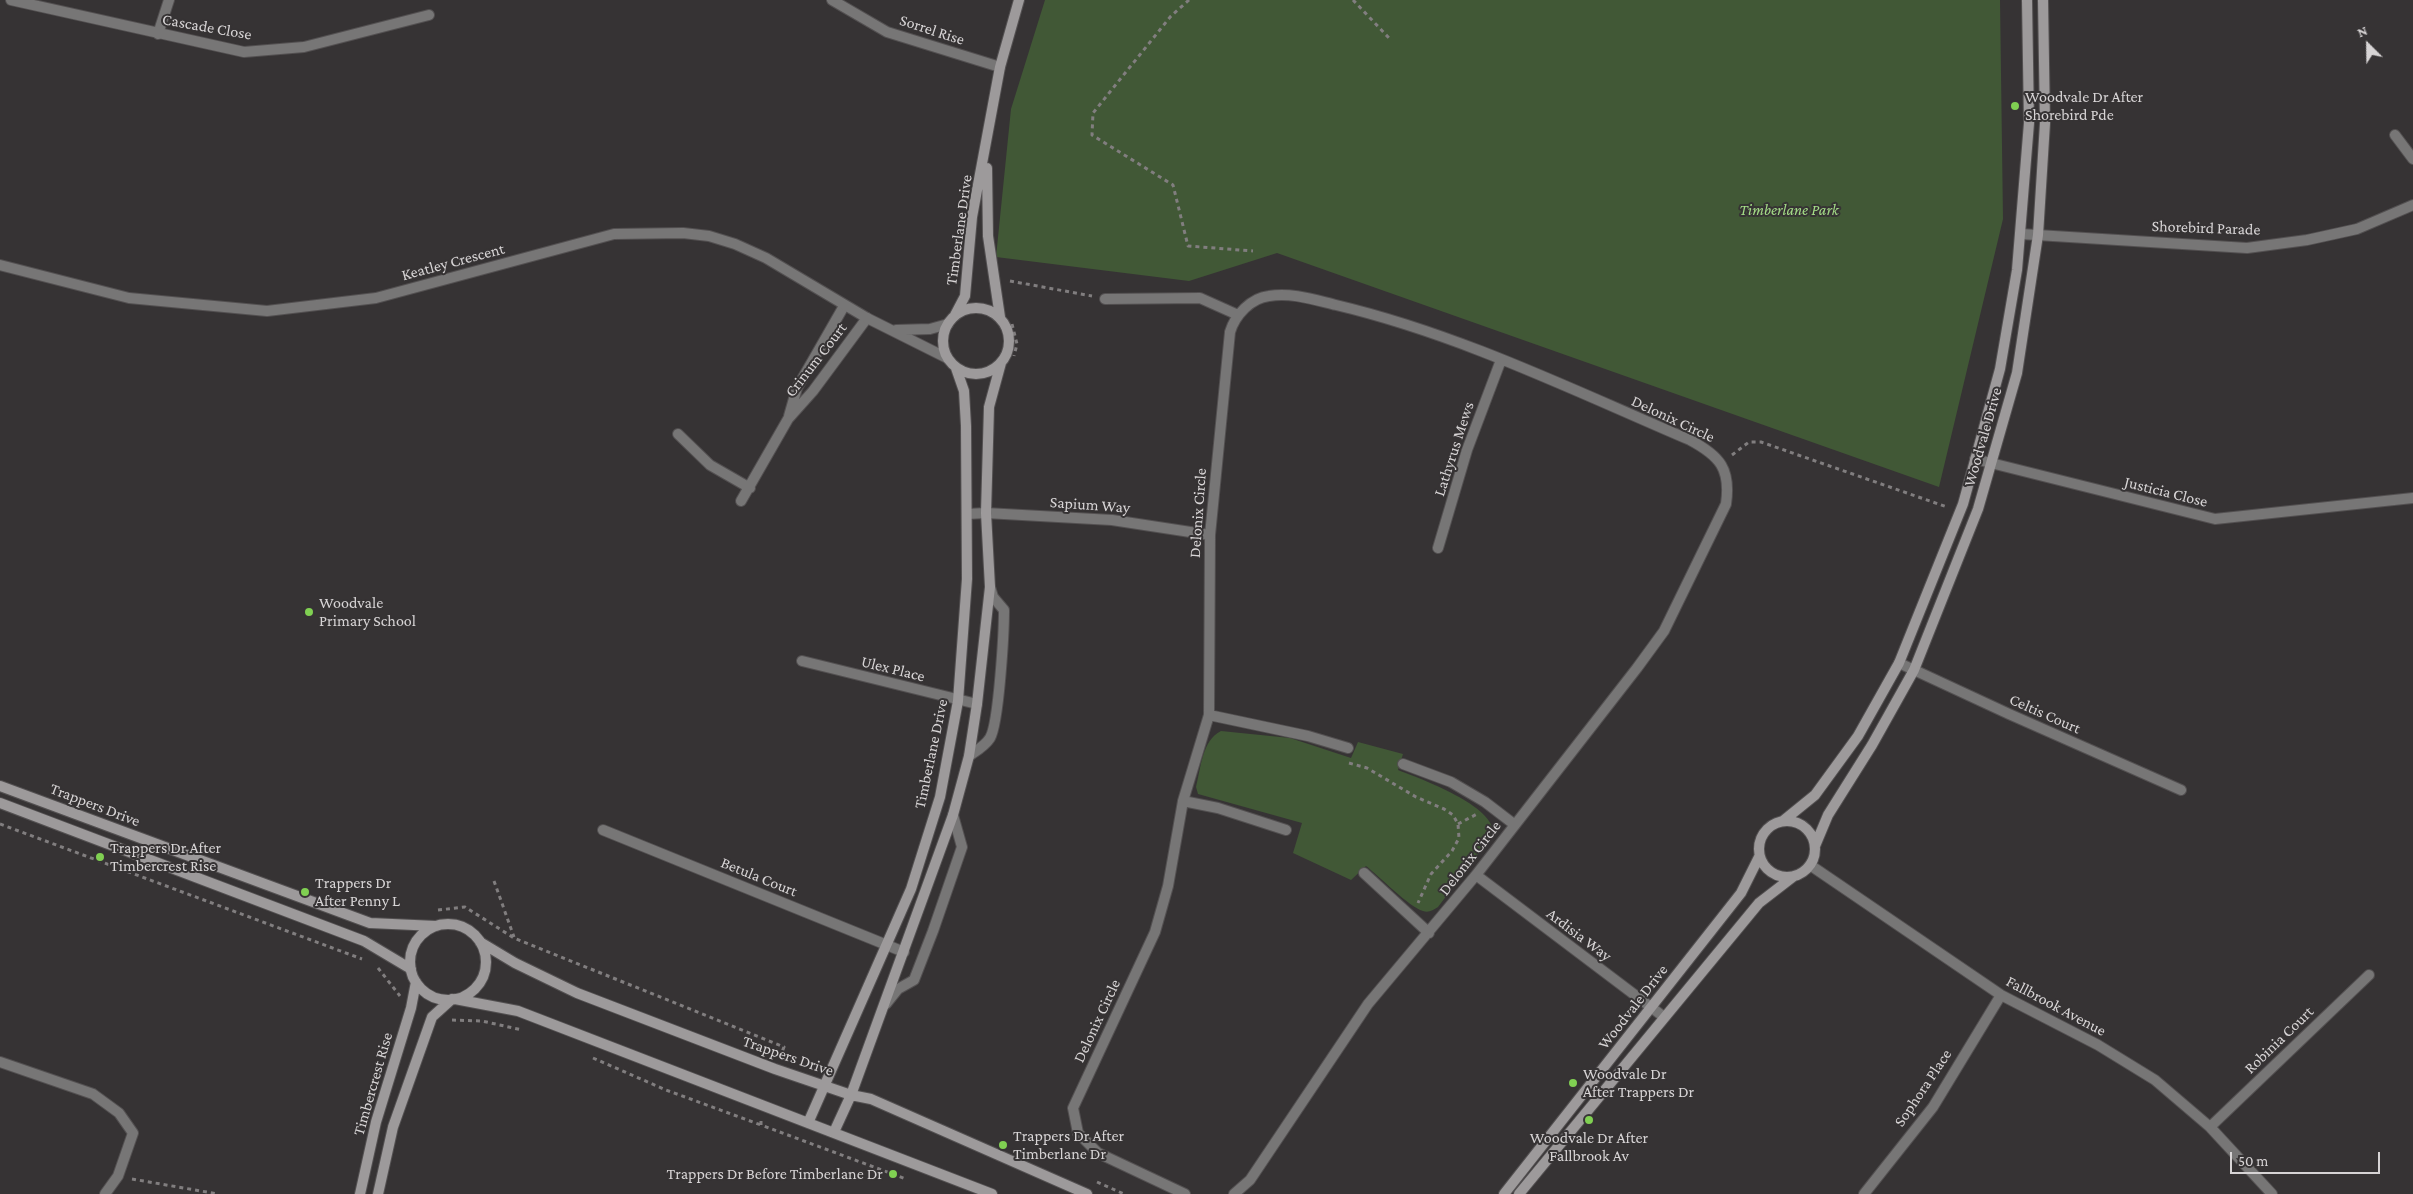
<!DOCTYPE html>
<html>
<head>
<meta charset="utf-8">
<style>
	body { margin:0 }
	#map { position:relative; width:2413px; height:1194px; overflow:hidden; background:#363334; font-family:"Crimson Pro",serif }
	canvas { display:block }
	.north { position:absolute; left:2343px; top:20px; width:50px; height:50px; -webkit-text-stroke:4px #363334; paint-order:stroke; rotate:337deg; font-size:14px; font-weight:700; line-height:20px; text-align:center; color:#d7d4d5 }
	.north::after { content:''; display:block; margin:auto; width:18px; height:22px; background:#d7d4d5; clip-path:polygon(50% 0,100% 100%,50% 72%,0 100%) }
	.scale { position:absolute; left:2230px; top:1152px; width:150px; height:22px; box-sizing:border-box; border:2px solid #d7d4d5; border-top:0; padding-left:6px; font-size:15px; line-height:18px; white-space:nowrap; color:#d7d4d5; -webkit-text-stroke:4px #363334; paint-order:stroke }
</style>
</head>
<body>
<div id="map">
<canvas width="2413" height="1194"></canvas>
<div class="north">N</div>
<div class="scale">50 m</div>
</div>
<script>
const ctx = document.querySelector('canvas').getContext('2d');
ctx.lineJoin = 'round';
function fill(path, color) {
  ctx.fillStyle = color;
  ctx.fill(path, 'evenodd');
}
function trace(path, color, width, dash) {
  ctx.strokeStyle = color;
  ctx.lineWidth = width;
  ctx.lineCap = dash ? 'butt' : 'round';
  ctx.setLineDash(dash || []);
  ctx.stroke(path);
}
function write(font, color, halo, rows, align = 'center') {
  ctx.font = font + ' "Crimson Pro",serif';
  ctx.lineWidth = 4;
  ctx.setLineDash([]);
  ctx.textBaseline = 'middle';
  ctx.strokeStyle = halo;
  ctx.fillStyle = color;
  for (const [text, x, y, turn = 0] of rows) {
    ctx.save();
    ctx.translate(x, y);
    ctx.rotate((+turn || 0) * Math.PI / 180);
    ctx.textAlign = isNaN(turn) ? turn : align;
    if (halo) ctx.strokeText(text, 0, 0);
    ctx.fillText(text, 0, 0);
    ctx.restore();
  }
}
const green = new Path2D(`
	M1045,0H2000L2003,219L1939,487L1277,253L1189,281L996,257L1011,109Z
	M1221,731L1290,738L1351,758L1358,742L1403,754L1398,770C1421,779 1496,806 1493,834L1438,907C1433,910 1429,913 1423,911C1409,907 1379,876 1366,866L1351,880L1293,853L1302,823L1198,794L1196,787C1201,768 1202,740 1221,731Z`);
const path = new Path2D(`
	M1189,0L1171,16L1093,113L1092,135L1173,185L1188,246L1253,251
	M1353,0L1389,38
	M1010,281L1092,296
	M1012,324L1017,344L1014,356
	M1732,455L1749,442H1761L1947,507
	M1349,763L1367,768L1416,797L1444,809L1453,815L1458,824L1459,838L1452,851L1431,874L1418,903
	M0,824L362,959
	M1458,824L1477,814
	M494,881L514,937
	M438,910L465,907L514,938L784,1047L780,1057
	M378,968L400,996
	M452,1020L482,1021L522,1030
	M593,1058L666,1090L761,1125
	M761,1121V1125L906,1179
	M132,1179L218,1194
	M1097,1182L1124,1194`);
const lane = new Path2D(`
	M789,416L797,388L844,306
	M678,434L710,465L750,488
	M741,501L788,419L813,391L867,318`);
const street = new Path2D(`
	M11,0L244,52L304,47L429,15
	M832,0L887,32L1000,67
	M158,34L169,0
	M2395,135L2413,159
	M2021,234L2247,248L2307,240L2357,229L2413,205
	M0,265L129,298L267,311L376,298L614,234L683,233L709,236L735,244L766,258L867,318L947,358
	M1105,299L1200,298L1238,315
	M896,330L930,329L948,324
	M1975,459L2215,519L2413,498
	M967,514L986,513L1112,520L1210,535
	M1438,548L1467,450L1501,360
	M802,661L977,704
	M1899,663L2009,714L2181,790
	M1209,715L1308,736L1348,748
	M969,756C976,751 985,746 990,738C999,723 1004,631 1004,610L993,597L990,587
	M1403,764L1451,782L1485,802L1515,825
	M1183,801L1218,808L1286,830
	M603,830L904,952
	M1810,865L2001,995L2098,1045L2155,1080L2210,1127L2272,1194
	M1364,873L1429,933
	M1476,875L1664,1017
	M886,1004L898,989L914,980L933,931L962,847L953,815
	M0,1062L93,1094L119,1113L133,1133L118,1176L105,1194
	M2210,1127L2369,975
	M1185,1194L1098,1153L1078,1133L1073,1108L1155,932L1168,886L1183,801L1209,715L1210,535L1230,332C1235,315 1251,298 1269,296C1291,292 1315,300 1336,305C1459,334 1575,391 1690,440C1720,456 1731,469 1726,504L1664,631L1637,668L1476,875L1368,1004L1250,1180L1234,1194
	M1864,1194L1933,1107L2001,995`);
const secondary = new Path2D(`
	M987,168L988,236L1000,317
	M943 341a33 33 0 1 1 66 0a33 33 0 1 1-66 0Z
	M955,315L965,296L972,217L1000,67L1019,0
	M0,786L370,923L436,926
	M0,803L364,941L411,969
	M1759 849a28 28 0 1 1 56 0a28 28 0 1 1-56 0Z
	M1783,821L1815,795L1858,736L1899,663L1963,504L2000,369L2017,270L2029,123L2027,0
	M1815,846L1828,815L1872,745L1914,670L1978,509L2017,373L2038,235L2045,123L2043,0
	M410 962a38 38 0 1 1 76 0a38 38 0 1 1-76 0Z
	M480,942L515,963L577,993L775,1069L851,1095L871,1099L1087,1194
	M455,999L518,1011L992,1194
	M808,1123L911,889L940,797L958,701L967,579L966,426L964,391L956,368
	M834,1132L851,1095L953,815L969,756L977,704L990,587L986,513L989,407L1001,363
	M360,1194L376,1122L411,1008L416,982
	M378,1194L393,1127L432,1017L452,999
	M1504,1194L1741,893L1759,857
	M1519,1194L1759,903L1794,876`);
const markers = [
	[2015,106,5,"#80d052"],
	[309,612,5,"#80d052"],
	[100,857,5,"#80d052"],
	[305,892,5,"#80d052"],
	[1573,1083,5,"#80d052"],
	[1589,1120,5,"#80d052"],
	[1003,1145,5,"#80d052"],
	[893,1174,5,"#80d052"]
];
const streetNames = [
	["Cascade Close",207,27,10],
	["Sorrel Rise",932,30,18],
	["Shorebird Parade",2206,228,2],
	["Timberlane Drive",959,230,-82],
	["Keatley Crescent",453,262,-15],
	["Crinum Court",816,360,-52],
	["Delonix Circle",1673,419,25],
	["Woodvale Drive",1983,437,-74],
	["Lathyrus Mews",1454,449,-72],
	["Justicia Close",2166,492,14],
	["Sapium Way",1090,505,4],
	["Delonix Circle",1198,513,-86],
	["Ulex Place",893,669,14],
	["Celtis Court",2045,714,24],
	["Timberlane Drive",931,754,-78],
	["Trappers Drive",95,805,21],
	["Delonix Circle",1470,858,-52],
	["Betula Court",759,877,22],
	["Ardisia Way",1579,935,37],
	["Fallbrook Avenue",2056,1006,28],
	["Woodvale Drive",1633,1007,-52],
	["Delonix Circle",1097,1021,-65],
	["Robinia Court",2279,1040,-44],
	["Trappers Drive",788,1056,19],
	["Timbercrest Rise",373,1084,-74],
	["Sophora Place",1923,1088,-56]
];
const poiNames = [
	["Woodvale Dr After",2025,97],
	["Shorebird Pde",2025,115],
	["Woodvale",319,603],
	["Primary School",319,621],
	["Trappers Dr After",110,848],
	["Timbercrest Rise",110,866],
	["Trappers Dr",315,883],
	["After Penny L",315,901],
	["Woodvale Dr",1583,1074],
	["After Trappers Dr",1583,1092],
	["Trappers Dr After",1013,1136],
	["Timberlane Dr",1013,1154],
	["Woodvale Dr After",1589,1138,"center"],
	["Fallbrook Av",1589,1156,"center"],
	["Trappers Dr Before Timberlane Dr",883,1174,"right"]
];
const parkNames = [
	["Timberlane Park",1789,210]
];
fill(green, '#415836');
trace(lane, '#535051', 12);
trace(street, '#535051', 12);
trace(secondary, '#535051', 12);
trace(path, '#817e7f', 3, [4, 4]);
trace(lane, '#777676', 10);
trace(street, '#777676', 10);
trace(secondary, '#9d9a9b', 10);
for (const [x, y, r, color] of markers) {
  const dot = new Path2D();
  dot.arc(x, y, r, 0, 2 * Math.PI);
  ctx.fillStyle = color;
  ctx.fill(dot);
  trace(dot, '#363334', 2);
}
write('16px', '#d7d4d5', '#363334', streetNames);
write('16px', '#d7d4d5', '#363334', poiNames, 'left');
write('italic 16px', '#a4dd87', '#363334', parkNames);
</script>
</body>
</html>
